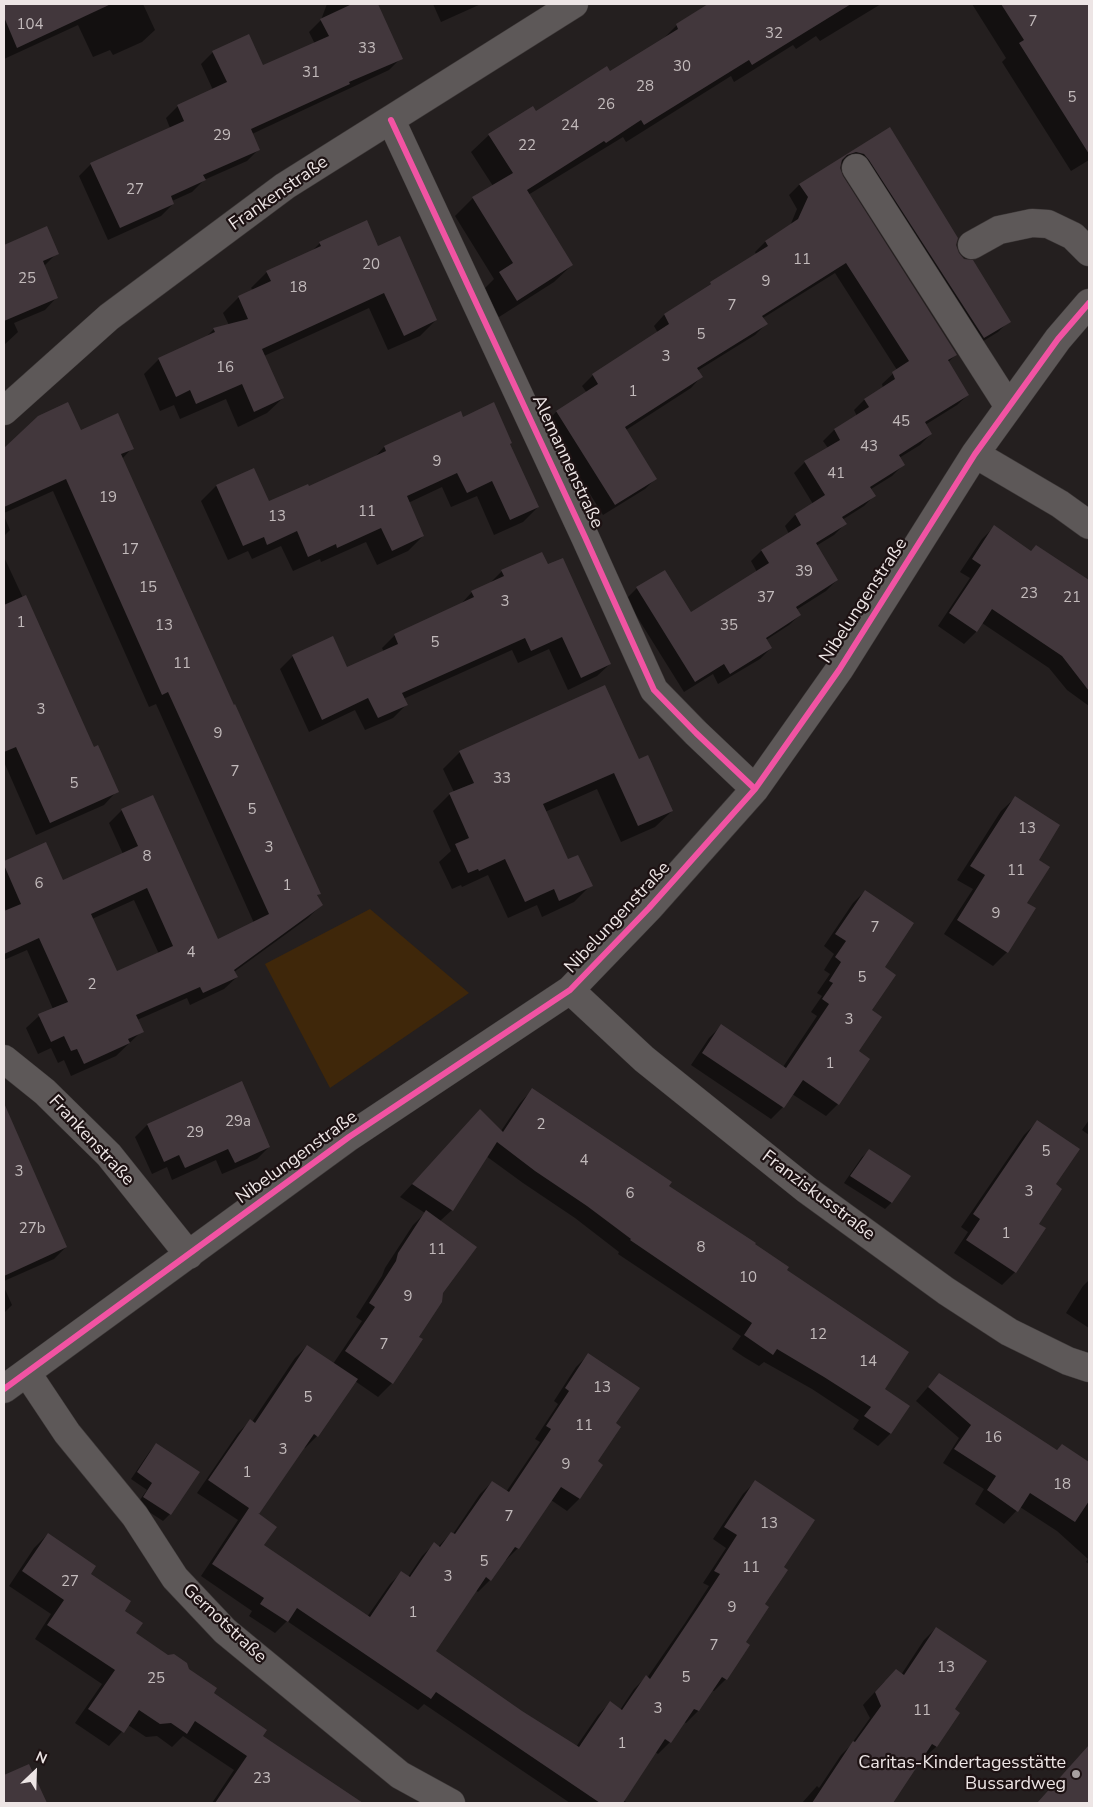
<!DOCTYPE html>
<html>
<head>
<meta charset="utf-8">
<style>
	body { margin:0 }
	#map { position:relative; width:1093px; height:1807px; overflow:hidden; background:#241f1f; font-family:"Nunito Sans",sans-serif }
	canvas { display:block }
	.frame { position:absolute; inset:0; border:5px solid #ede5e5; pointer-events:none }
	.north { position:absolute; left:10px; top:1747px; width:50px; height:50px; -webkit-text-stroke:4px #1d1213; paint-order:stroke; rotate:24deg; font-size:14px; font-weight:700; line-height:20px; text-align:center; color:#ede5e5 }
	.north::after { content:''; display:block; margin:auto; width:18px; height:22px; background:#ede5e5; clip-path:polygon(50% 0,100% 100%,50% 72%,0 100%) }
</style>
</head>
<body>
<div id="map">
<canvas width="1093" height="1807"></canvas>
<div class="frame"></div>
<div class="north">N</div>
</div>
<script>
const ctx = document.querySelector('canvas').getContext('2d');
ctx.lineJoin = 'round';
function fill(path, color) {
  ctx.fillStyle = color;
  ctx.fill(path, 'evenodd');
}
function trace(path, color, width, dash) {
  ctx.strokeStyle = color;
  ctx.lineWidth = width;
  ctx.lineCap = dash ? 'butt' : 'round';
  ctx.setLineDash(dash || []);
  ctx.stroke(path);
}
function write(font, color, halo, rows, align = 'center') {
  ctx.font = font + ' "Nunito Sans",sans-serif';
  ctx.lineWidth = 4.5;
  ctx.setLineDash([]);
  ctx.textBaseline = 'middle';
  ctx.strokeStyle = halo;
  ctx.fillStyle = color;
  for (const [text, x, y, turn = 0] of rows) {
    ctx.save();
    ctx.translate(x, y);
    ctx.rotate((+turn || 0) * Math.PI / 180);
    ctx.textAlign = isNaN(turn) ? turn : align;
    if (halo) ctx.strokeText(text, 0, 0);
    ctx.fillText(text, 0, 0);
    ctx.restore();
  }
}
const green = new Path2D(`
	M370,909L469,993L330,1088L265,964Z`);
const shadow = new Path2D(`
	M4,4H143L155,30L142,42L113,55L110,50L93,57L78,25L4,59Z
	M327,4H377L401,58L389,70L252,134L259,149L247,161L204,180L192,192L172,201L173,204L161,216L108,240L79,176L91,164L170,128L166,118L178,106L213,90L201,64L213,52L263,66L315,44L309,32L321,20Z
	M433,4H481L441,22Z
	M711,4H881L820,41L816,36L796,49L793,45L734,82L731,76L626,142L623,137L528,195L572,265L554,282L499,317L482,291L494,279L455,216L473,198L493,186L471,152L489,135L536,112L610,73L662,40L677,25Z
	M972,4H1089V160L1071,171L1002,62L1006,58Z
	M889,129L955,245L958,254L1009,321L998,332L972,348L844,163L840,164L839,168L842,177L956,355L948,362L968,395L957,405L925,425L931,434L920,445L899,458L903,465L892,476L871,489L874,496L864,506L842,520L845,524L834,535L816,546L837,580L826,591L796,610L800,615L789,625L766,640L771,648L760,659L718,684L713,674L684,692L626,599L637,588L691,613L757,572L751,561L761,551L789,534L785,526L795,515L813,504L794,473L805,462L828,448L823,441L834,430L857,416L854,410L864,400L883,388L882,384L897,370L835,273L763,318L766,324L755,335L697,371L701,377L691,388L626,430L656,478L645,489L603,515L546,423L556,412L587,393L582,386L593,375L658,333L654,326L664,315L756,254L755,252L765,242L790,226L797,209L789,195L799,185Z
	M46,228L57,253L44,266L57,297L45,310L14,323L18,332L4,345V246Z
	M320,243L377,248L436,320L420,336L388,350L369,308L264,356L283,398L267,413L238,427L226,399L180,419L174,405L160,411L144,374L159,359L205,338L214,329L229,325L223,313L239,297L253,290L251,288L267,272L310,253Z
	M39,417L132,448L122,459L319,893L316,897L321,905L308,918L234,972L237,977L224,989L190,1005L187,998L137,1020L142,1031L116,1056L71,1076L64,1060L58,1063L51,1048L38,1054L26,1028L39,1016L53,1009L27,950L4,960V912L6,911L4,906V863L46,844L62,881L123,854L109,823L122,810L217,941L254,923L156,704L149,707L53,491L4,513V449ZM134,900L159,954L116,973L92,919Z
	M462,418L509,444L538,507L523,522L494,535L477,496L451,507L442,487L408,503L423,536L408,551L377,565L366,542L321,562L320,559L293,571L281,546L252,559L248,551L228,560L201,501L216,486L253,470L268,503L308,487L374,458L384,447Z
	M4,516L10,530L4,536Z
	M994,527L1030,552L1036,546L1089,582V706L1067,690L1049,668L982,623L976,632L964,644L938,626L970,578L960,572L982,539Z
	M4,557L93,748L117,791L104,805L36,835L4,762Z
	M547,566L610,664L597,676L568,690L549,649L518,663L512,650L403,699L406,705L393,718L365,730L355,710L309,732L280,669L293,656L346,669L384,652L382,648L395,635L459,606L472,592L489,584L502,571Z
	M460,752L638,761L672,811L655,827L621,842L597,789L545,812L568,861L591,885L574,902L542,917L537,905L508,918L488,875L462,887L461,885L452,889L439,862L451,851L433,811L450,794L454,792L443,769Z
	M1015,798L1037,861L1026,903L1034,908L1007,952L993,966L944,934L973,889L957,880L1001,811Z
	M865,891L870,1010L838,1104L826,1116L792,1094L783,1107L771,1119L691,1065L709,1038L721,1026L783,1067L817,1016L811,1012L822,996L817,993L830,974L824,970L834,954L824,946L853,903Z
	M532,1090L667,1186L754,1244L786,1271L883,1390L891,1433L878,1446L853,1429L859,1420L812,1389L764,1362L759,1366L744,1357L732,1349L741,1336L618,1254L619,1252L575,1218L523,1183L486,1156L452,1210L440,1221L417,1337L392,1383L378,1397L355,1381L317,1436L305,1448L303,1447L258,1514L262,1546L367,1617L390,1584L402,1572L408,1577L422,1556L434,1544L438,1547L451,1533L453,1534L480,1494L492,1482L506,1492L540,1442L535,1439L558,1404L554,1401L576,1367L588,1355L614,1424L596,1462L602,1465L579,1499L567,1511L551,1500L518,1548L506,1560L504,1559L490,1580L478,1592L475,1590L434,1651L521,1712L576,1747L598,1715L610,1703L620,1710L634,1689L646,1677L647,1678L685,1623L709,1586L703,1583L726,1548L713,1539L743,1494L755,1482L782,1567L744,1642L749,1646L726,1679L714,1691L712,1690L698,1711L686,1723L684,1722L670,1742L658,1754L655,1752L623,1800L628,1803H570L424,1704L418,1710L287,1621L275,1633L249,1616L252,1611L201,1576L238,1520L197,1493L238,1433L250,1421L252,1422L295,1358L307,1346L333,1364L362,1321L356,1317L382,1276L385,1268L413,1225L425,1213L400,1197L468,1124L501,1131L520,1103Z
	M1089,1120V1135L1082,1130Z
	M1037,1122L1054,1185L1015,1272L1002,1285L954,1253L968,1232L961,1227L1024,1135Z
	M147,1125L269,1147L257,1159L222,1174L216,1160L172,1180L167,1167L152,1174L135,1137Z
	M21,1145L66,1247L54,1259L4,1281V1153Z
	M869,1151L892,1202L885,1209L844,1183L862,1157Z
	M1089,1280V1328L1066,1313L1083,1286Z
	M4,1287L12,1305L4,1313Z
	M939,1374L1056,1451L1062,1445L1089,1464V1564L1086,1562L1088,1559L1057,1531L1020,1507L1004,1524L975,1504L984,1489L943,1463L959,1438L916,1401Z
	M156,1445L170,1514L163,1521L137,1504L147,1490L131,1479L150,1451Z
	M48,1534L89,1574L123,1611L134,1634L188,1670L212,1694L261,1736L354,1803H212L234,1770L183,1736L172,1747L157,1736L146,1737L128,1725L109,1746L75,1723L102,1684L35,1639L51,1614L9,1586L34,1548Z
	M936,1628L953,1709L958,1713L936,1747L924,1758L922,1757L894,1789L885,1803H802L817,1786L819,1788L841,1755L850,1746L870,1718L863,1705L884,1682L901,1675L924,1640Z
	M1089,1746V1803H1038Z
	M29,1766L45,1803H4V1777Z`);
const building = new Path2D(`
	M4,4H111L17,48L4,17Z
	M352,4H378L403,59L349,82L350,84L251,129L260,150L203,175L206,180L171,196L174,204L120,228L90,163L184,121L177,105L227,82L212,51L249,34L263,65L329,36L320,19Z
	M708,4H851L752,65L749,60L644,125L641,120L606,143L604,141L527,190L573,265L517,301L499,272L513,263L472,197L513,173L488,134L533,106L536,111L607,66L610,71L678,29L676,24Z
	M1001,4H1089V154L1019,43L1024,40Z
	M890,127L958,238L956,245L959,253L964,259L973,260L1011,322L984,338L869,160L864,154L856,152L847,155L842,160L840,168L843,176L957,355L948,360L969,395L925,422L932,434L899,455L905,465L870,487L876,496L842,517L847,524L816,543L838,580L796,607L801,615L766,638L772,648L730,674L724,664L695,682L636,587L665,570L691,612L769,563L761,550L801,525L795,514L825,495L804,461L840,440L834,429L869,407L864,399L895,379L892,372L909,361L846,263L762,316L768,324L697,368L703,377L625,427L657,479L615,505L556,411L598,384L592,374L669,324L664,314L711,284L710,282L768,246L765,241L798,219L808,197L799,184Z
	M367,220L378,246L400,236L437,320L404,336L384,293L262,349L284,398L254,412L242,384L196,404L190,390L176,397L158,358L215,332L213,328L248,319L238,296L271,281L266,271L321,246L319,242Z
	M47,226L59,254L43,261L58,298L4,321V245Z
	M68,402L81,430L118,413L134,449L121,454L234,705L235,704L296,839L321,894L317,895L323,905L234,970L238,977L203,993L200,987L136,1015L144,1032L128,1039L130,1043L84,1064L77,1049L71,1051L64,1036L51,1042L38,1014L68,1002L39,938L4,954V911L21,904L4,865V861L46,842L63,880L138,846L121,809L153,795L218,939L269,914L168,692L162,695L66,479L4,507V448L38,416ZM147,888L173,946L117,971L91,914Z
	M494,402L512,443L510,444L539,507L510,520L492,481L467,493L457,473L407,496L424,536L392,551L381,528L337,548L336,544L308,557L297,531L267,545L264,537L243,546L216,485L254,468L269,501L308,484L309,486L386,451L384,446L461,411L463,417Z
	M994,525L1031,551L1036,545L1089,580V691L1062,656L992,609L977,632L949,613L981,565L972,559Z
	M542,552L548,564L563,558L611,664L581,678L562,637L531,651L525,638L402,693L408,705L378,718L368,698L322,720L292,655L333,636L347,667L398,644L394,634L474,597L471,591L504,576L501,570Z
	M26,595L94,747L98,745L119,792L50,823L16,747L4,752V605Z
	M605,685L639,759L648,755L673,811L638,826L614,773L543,804L568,859L578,855L593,886L559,901L554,889L525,902L505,859L479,871L478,869L468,873L455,844L469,838L449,793L474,783L459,751Z
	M1015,796L1060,825L1039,860L1050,867L1027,903L1036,908L1008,953L957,920L985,875L970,866Z
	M865,890L914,923L885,967L896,975L872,1010L882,1017L859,1051L870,1059L839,1105L803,1080L784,1108L702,1053L721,1024L786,1068L829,1004L822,999L833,983L829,981L841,962L835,957L846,941L835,934Z
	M242,1081L270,1147L235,1163L228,1149L185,1168L179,1155L164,1162L147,1124Z
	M532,1088L672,1182L669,1186L756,1243L755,1244L789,1267L787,1270L909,1352L885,1389L910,1406L891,1434L864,1416L871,1407L824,1377L777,1349L773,1355L744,1335L752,1323L630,1240L631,1239L587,1206L535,1171L497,1142L453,1211L412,1184L480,1109L503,1132Z
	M4,1103L67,1247L4,1276Z
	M1037,1120L1080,1149L1056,1184L1062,1189L1039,1224L1046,1228L1016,1273L966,1240L980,1219L973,1214Z
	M869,1149L911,1176L892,1203L850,1176Z
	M426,1210L477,1247L443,1293L442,1302L419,1337L423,1339L393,1384L345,1351L375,1307L369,1303L396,1261L398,1253Z
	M307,1345L358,1379L318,1437L314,1434L259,1514L258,1513L277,1527L264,1545L370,1617L401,1571L410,1577L434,1542L440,1547L451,1532L455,1534L492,1481L509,1492L551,1429L546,1426L569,1391L565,1388L588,1353L640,1388L616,1423L621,1427L598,1461L603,1465L580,1499L561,1487L519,1549L515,1547L491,1581L486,1577L436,1651L522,1711L579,1747L610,1701L622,1710L646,1675L650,1679L697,1609L720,1574L714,1571L737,1535L724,1527L755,1480L815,1520L784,1567L788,1570L765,1604L769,1607L746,1642L750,1645L727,1680L722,1677L699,1711L694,1709L671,1743L665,1739L623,1803H600L436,1692L431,1699L297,1608L288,1622L260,1604L264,1598L212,1564L249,1508L208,1480L250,1419L255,1423Z
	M939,1373L1057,1450L1062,1444L1089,1462V1501L1075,1522L1030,1493L1018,1512L987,1490L996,1476L954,1449L971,1425L928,1387Z
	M156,1443L200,1472L171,1515L143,1497L152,1483L137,1472Z
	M48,1533L96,1566L91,1574L131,1601L125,1611L143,1623L136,1633L168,1655L174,1654L187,1663L189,1669L217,1688L214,1693L267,1730L263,1736L363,1803H215L247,1756L195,1721L187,1734L171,1723L160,1724L139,1710L124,1733L88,1709L115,1670L47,1625L64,1600L22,1571Z
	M936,1627L987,1661L955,1709L960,1713L937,1747L932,1744L893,1803H812L853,1741L855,1742L881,1706L875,1692L896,1669L904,1675Z
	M1089,1745V1803H1037Z
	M29,1764L47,1803H4V1775Z`);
const minor = new Path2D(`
	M391,120L585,537L654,690L696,733L755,789
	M856,168L1009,407
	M972,245L999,230L1032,223L1048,224L1073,236L1089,252
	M4,411L109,317L285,186L574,4
	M975,454L1060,504L1089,525
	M570,990L644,1059L807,1190L946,1291L1009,1332L1068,1361L1089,1368
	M4,1059L45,1092L109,1155L189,1255
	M27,1373L67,1433L135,1516L175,1578L225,1631L400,1775L451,1803
	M4,1389L349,1137L570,990L649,908L755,789L839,670L975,454L1058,339L1089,303`);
const cycleway = new Path2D(`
	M391,120L585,537L654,690L696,733L755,789
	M4,1389L349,1137L570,990L649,908L755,789L839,670L975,454L1058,339L1089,303`);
const markers = [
	[1076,1774,5,"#a7a0a0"]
];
const numberNames = [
	["7",1033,22],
	["104",30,25],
	["32",774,34],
	["33",367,49],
	["30",682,67],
	["31",311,73],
	["28",645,87],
	["5",1072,98],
	["26",606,105],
	["24",570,126],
	["29",222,136],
	["22",527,146],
	["27",135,190],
	["11",802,260],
	["20",371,265],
	["25",27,279],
	["9",766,282],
	["18",298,288],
	["7",732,306],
	["5",701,335],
	["3",666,357],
	["16",225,368],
	["1",633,392],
	["45",901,422],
	["43",869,447],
	["9",437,462],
	["41",836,474],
	["19",108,498],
	["11",367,512],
	["13",277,517],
	["17",130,550],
	["39",804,572],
	["15",148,588],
	["23",1029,594],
	["37",766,598],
	["21",1072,598],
	["3",505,602],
	["1",21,623],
	["13",164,626],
	["35",729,626],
	["5",435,643],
	["11",182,664],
	["3",41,710],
	["9",218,734],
	["7",235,772],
	["33",502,779],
	["5",74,784],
	["5",252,810],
	["13",1027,829],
	["3",269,848],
	["8",147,857],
	["11",1016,871],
	["6",39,884],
	["1",287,886],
	["9",996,914],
	["7",875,928],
	["4",191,953],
	["5",862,978],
	["2",92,985],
	["3",849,1020],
	["1",830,1064],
	["29a",238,1122],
	["2",541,1125],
	["29",195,1133],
	["5",1046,1152],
	["4",584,1161],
	["3",19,1172],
	["3",1029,1192],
	["6",630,1194],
	["27b",32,1229],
	["1",1006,1234],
	["8",701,1248],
	["11",437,1250],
	["10",748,1278],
	["9",408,1297],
	["12",818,1335],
	["7",384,1345],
	["14",868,1362],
	["13",602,1388],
	["5",308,1398],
	["11",584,1426],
	["16",993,1438],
	["3",283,1450],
	["9",566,1465],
	["1",247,1473],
	["18",1062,1485],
	["7",509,1517],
	["13",769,1524],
	["5",484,1562],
	["11",751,1568],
	["3",448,1577],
	["27",70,1582],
	["9",732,1608],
	["1",413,1613],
	["7",714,1646],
	["13",946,1668],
	["5",686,1678],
	["25",156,1679],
	["3",658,1709],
	["11",922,1711],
	["1",622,1744],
	["23",262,1779]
];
const streetNames = [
	["Frankenstraße",279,194,-35],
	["Alemannenstraße",567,462,65],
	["Nibelungenstraße",864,601,-57],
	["Nibelungenstraße",618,918,-47],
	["Frankenstraße",91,1141,47],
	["Nibelungenstraße",297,1158,-36],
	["Franziskusstraße",818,1196,37],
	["Gernotstraße",224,1624,43]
];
const poiNames = [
	["Caritas-Kindertagesstätte",1066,1764],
	["Bussardweg",1066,1785]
];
fill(green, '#3f270a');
fill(shadow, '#0007');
fill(building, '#42373c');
trace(minor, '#3e3939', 29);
trace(minor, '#5d5858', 28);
trace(cycleway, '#f153a3', 6);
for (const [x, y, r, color] of markers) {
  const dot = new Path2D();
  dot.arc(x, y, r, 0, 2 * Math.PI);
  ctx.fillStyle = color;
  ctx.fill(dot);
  trace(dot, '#1d1213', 2);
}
write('15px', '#c2babb', null, numberNames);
write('18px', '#ede5e5', '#1d1213', streetNames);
write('18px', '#ede5e5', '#1d1213', poiNames, 'right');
</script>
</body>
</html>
